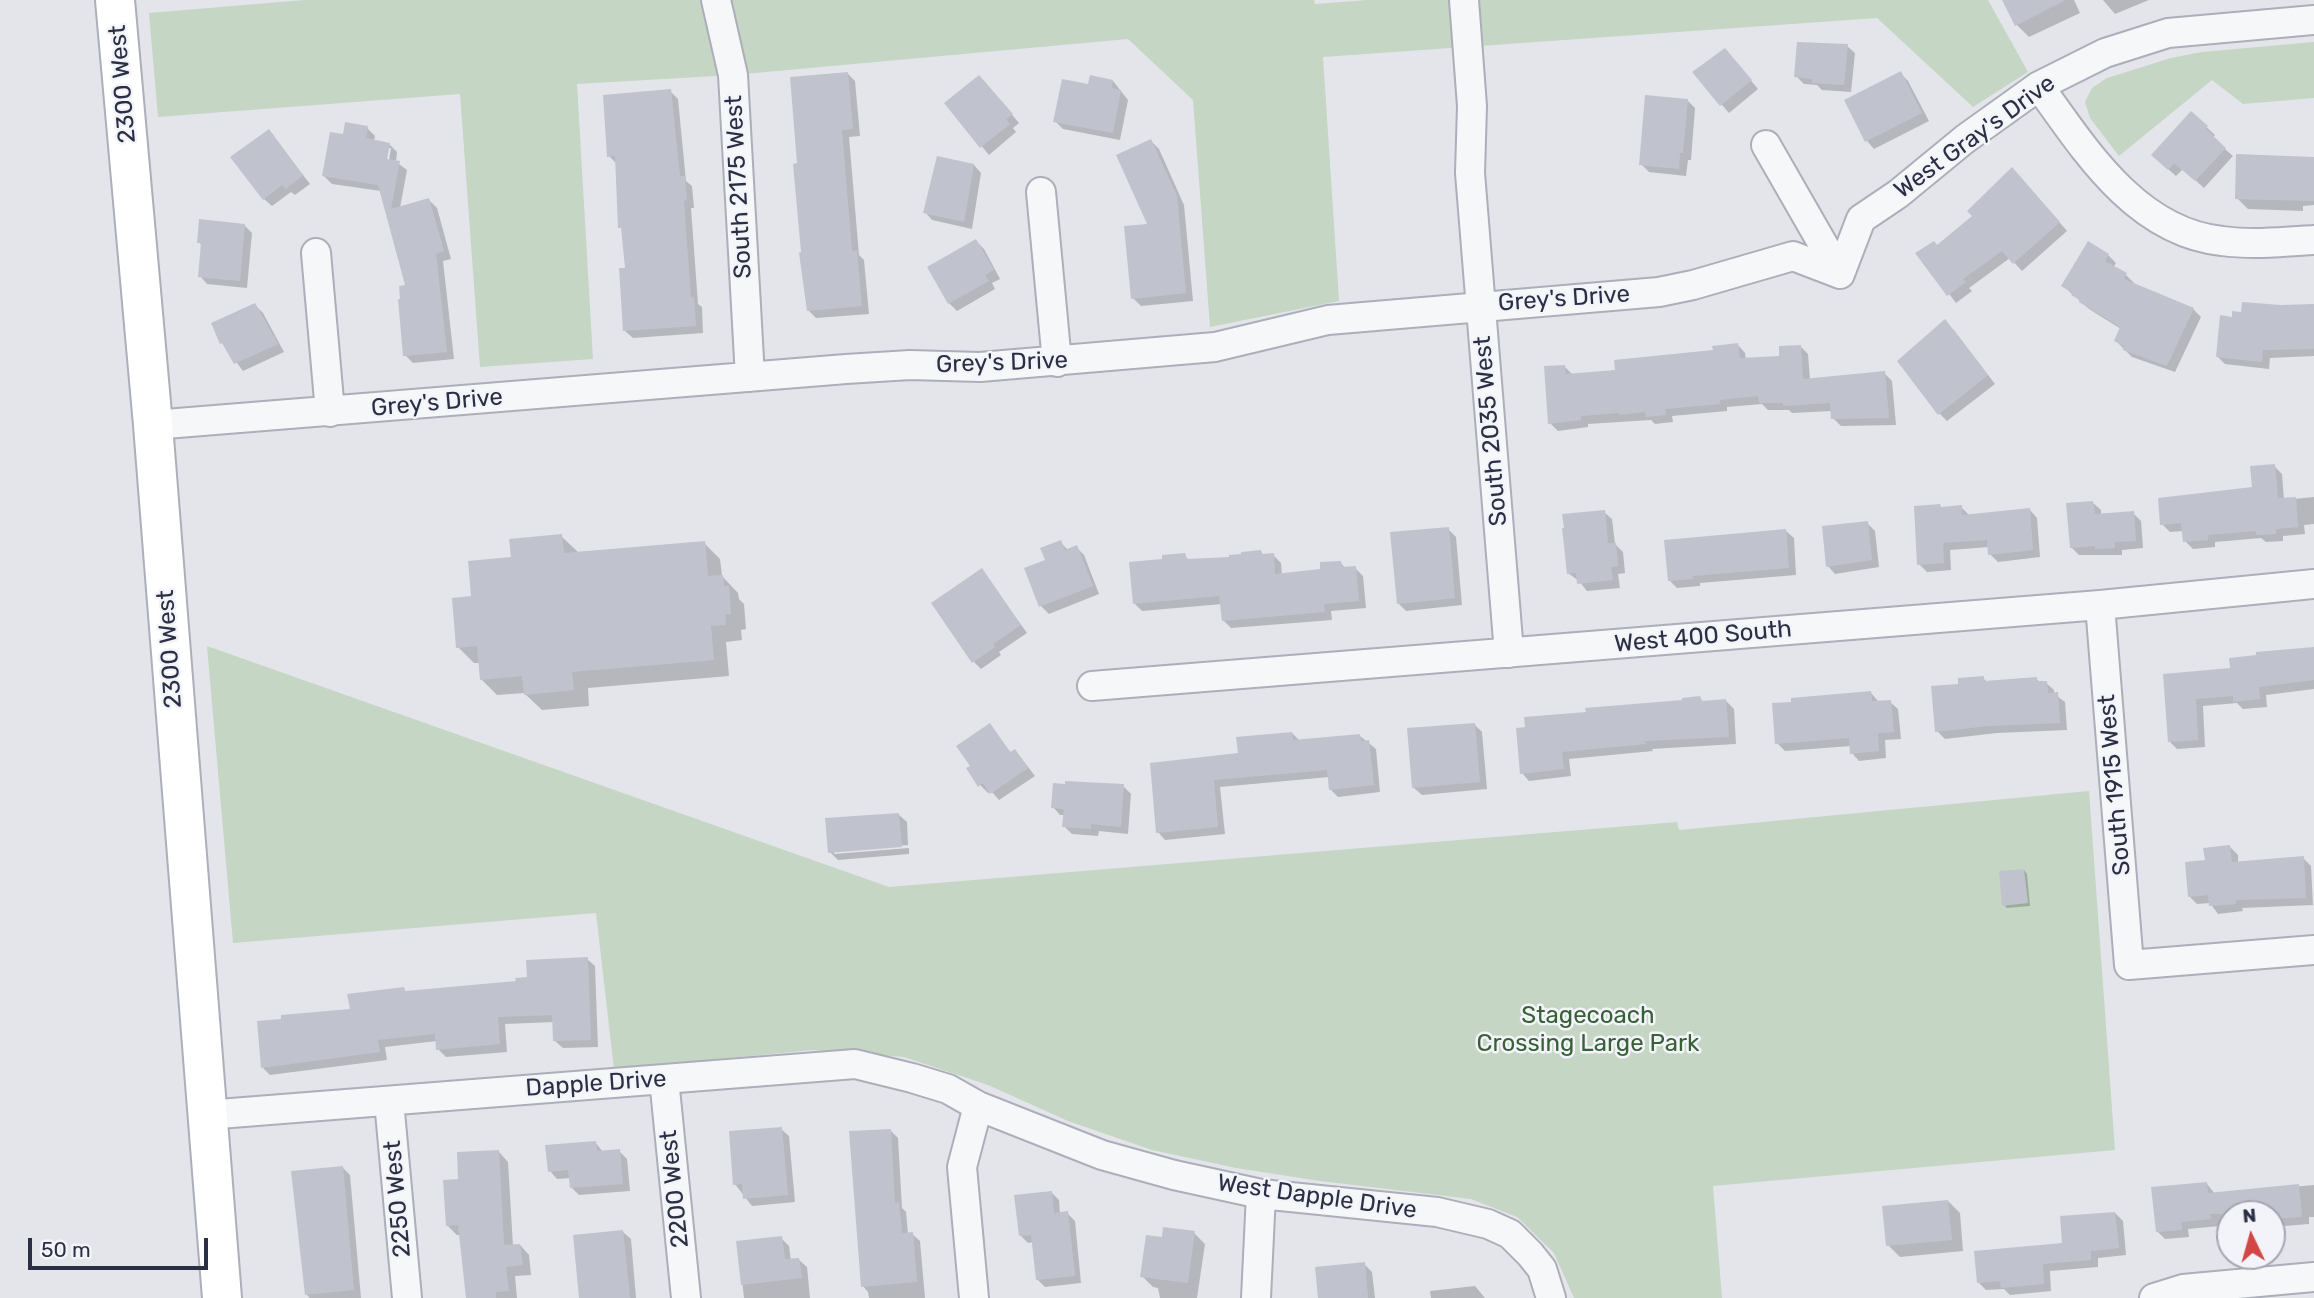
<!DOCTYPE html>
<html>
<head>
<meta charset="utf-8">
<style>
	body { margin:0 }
	#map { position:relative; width:2314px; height:1298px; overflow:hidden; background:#e3e5eb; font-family:Rubik,sans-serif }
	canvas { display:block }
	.north { position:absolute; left:2216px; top:1200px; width:70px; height:70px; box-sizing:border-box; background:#f3f4f9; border:2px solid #a3a5b1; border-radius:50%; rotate:355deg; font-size:19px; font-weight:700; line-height:28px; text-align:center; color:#2a2f44 }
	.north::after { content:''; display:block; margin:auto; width:24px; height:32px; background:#d24746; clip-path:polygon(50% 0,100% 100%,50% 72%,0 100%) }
	.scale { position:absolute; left:28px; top:1238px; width:180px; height:32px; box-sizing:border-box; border:4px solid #2a2f44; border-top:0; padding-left:9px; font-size:21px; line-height:24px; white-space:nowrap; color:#2a2f44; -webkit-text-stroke:5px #f3f4f9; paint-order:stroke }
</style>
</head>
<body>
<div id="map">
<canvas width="2314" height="1298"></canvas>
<div class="north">N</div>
<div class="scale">50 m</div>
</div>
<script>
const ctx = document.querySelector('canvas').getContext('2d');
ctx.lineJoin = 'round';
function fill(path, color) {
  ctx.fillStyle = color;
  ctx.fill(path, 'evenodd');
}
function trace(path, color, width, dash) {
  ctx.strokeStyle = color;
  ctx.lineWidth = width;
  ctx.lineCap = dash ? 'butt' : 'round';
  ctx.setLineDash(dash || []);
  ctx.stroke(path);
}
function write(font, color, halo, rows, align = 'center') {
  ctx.font = font + ' Rubik,sans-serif';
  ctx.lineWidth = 5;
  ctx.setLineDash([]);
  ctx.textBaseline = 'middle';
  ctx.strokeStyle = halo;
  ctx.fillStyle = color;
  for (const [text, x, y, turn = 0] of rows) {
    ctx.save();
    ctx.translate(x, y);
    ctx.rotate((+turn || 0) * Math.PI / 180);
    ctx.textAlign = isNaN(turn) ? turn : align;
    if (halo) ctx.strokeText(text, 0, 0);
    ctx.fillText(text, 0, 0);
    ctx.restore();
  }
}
const green = new Path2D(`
	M304,0H1314L1315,4L1368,0H1988L2028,72L1973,107L1877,18L1323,57L1339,301L1210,327L1193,100L1128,39L733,75L577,84L593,359L480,367L460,94L158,117L149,13Z
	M2314,42V98L2243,104L2212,80L2119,156L2090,118L2085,102L2092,88L2107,78L2171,58L2202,52Z
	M207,646L889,887L1677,822L1679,830L2089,791L2115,1150L1713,1186L1722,1298H1574L1554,1253L1517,1217L1471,1199L1320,1181L1236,1168L1152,1150L1068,1121L988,1085L904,1057L813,1050L614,1069L596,913L233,943Z`);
const shadow = new Path2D(`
	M2004,0H2074L2080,13L2029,37L2017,25Z
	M2103,0H2149L2115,14Z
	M1847,46L1855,53L1851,92L1822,90L1817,85L1804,84L1796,76Z
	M1732,58L1758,89L1729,113L1694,72Z
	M847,73L855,81L860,136L849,137L859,255L864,260L869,314L816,318L808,310L799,165Z
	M1900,73L1908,81L1929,121L1874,149L1867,141Z
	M1113,81L1128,100L1120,140L1063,129L1055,121L1089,86Z
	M987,85L1019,123L1013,128L1016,132L989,155L946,103Z
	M670,91L678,99L686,181L692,186L694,208H691L698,304L702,307L703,333L633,338L625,331L627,269L623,231L620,227L617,164L609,156Z
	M1687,100L1695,108L1691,160H1688L1686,176L1649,172L1641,164Z
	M2191,113L2215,135L2212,138L2233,156L2204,188L2183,169L2176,176L2161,163Z
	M367,128L375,136L374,141L389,144L397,152L396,162L407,170L400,208L429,200L437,208L451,259L443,261L454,359L413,363L405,355L407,287L381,191L332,184L324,176L345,136ZM388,148H391L388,167H384Z
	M269,131L310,184L295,195L291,192L272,206L264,199Z
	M1151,141L1159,149L1184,205L1193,301L1141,306L1133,298L1149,225Z
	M2314,159V205L2303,206V211L2248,209L2237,198Z
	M974,165L981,173L972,229L932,220L925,212Z
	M2020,177L2067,231L2022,271L2010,258L1969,288L1972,291L1956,303L1918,253L1937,247Z
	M244,225L252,233L247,288L207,284L200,276L202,246L199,242Z
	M976,241L984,249L1000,279L992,283L995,289L957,311L949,303Z
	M2108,255L2116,263L2113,268L2126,275L2134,283L2133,284L2193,309L2201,317L2175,372L2132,357L2116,341L2121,329L2089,309L2063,286Z
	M255,305L263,313L284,352L243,371L222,343Z
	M2314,305V356L2270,358L2269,369L2225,364L2218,357L2233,319L2242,314L2280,307Z
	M1953,329L1995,384L1947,421L1939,413Z
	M1738,345L1745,353L1746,360L1781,358L1800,346L1808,354L1810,380L1884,373L1892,381L1896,425L1841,426L1833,418L1832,411L1792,413L1789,410H1768L1762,404L1727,407V411L1672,416L1673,422L1655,424L1651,420L1588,424V427L1558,431L1550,423L1564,366L1573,375L1617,372Z
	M2274,466L2282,474L2284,500L2314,497V524L2304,525L2305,534L2283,536V541L2266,542L2261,538L2215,542V547L2193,549L2185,541L2184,531L2170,532L2162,524L2254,489Z
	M2093,503L2101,510V516L2133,513L2141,521L2143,548L2122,550V555H2079L2071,547Z
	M1940,506L1943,509L1961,507L1969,515L2030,510L2037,518L2040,557L1998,562L1990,554L1989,547L1950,550L1951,570L1927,572L1919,564Z
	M1604,512L1612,519L1615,544L1623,552L1625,573L1618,574L1620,588L1587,591L1579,581L1568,573Z
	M1867,523L1875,531L1879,567L1835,574L1828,566Z
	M1448,529L1456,537L1462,605L1406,611L1398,603Z
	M1786,531L1794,538L1796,575L1700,583V586L1677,588L1669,580Z
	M561,536L578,552L704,543L720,559L722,576L738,593L739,599L744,604L746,629L741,630L742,640L726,642L729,676L588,688L589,706L542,710L524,693L497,695L481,679L480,663H474L458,647L473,598L513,559Z
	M1060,542L1068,550L1076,547L1084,555L1099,594L1049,614L1041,606L1047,560Z
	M1261,552L1265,556L1273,555L1281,563L1282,575L1322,571L1340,562L1346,569L1355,568L1363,576L1366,608L1331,611L1332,620L1231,628L1223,620L1222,604L1142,611L1134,603L1164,561L1184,555L1190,561L1231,559Z
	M982,570L1027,633L999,652L1001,655L981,669L973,661Z
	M2314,649V689L2266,695L2267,707L2243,709L2237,703L2203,706L2205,747L2177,749L2169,741L2165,675L2232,670Z
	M1983,678L1988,683L2036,678L2040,683H2046L2054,690V694L2065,702L2067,730L1997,733L1945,739L1937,731L1960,685Z
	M1871,693L1878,701L1890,702L1898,709L1901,739L1885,740L1886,758L1859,761L1852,753L1851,746L1785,751L1777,743Z
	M1700,698L1704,703L1726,701L1734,709L1736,744L1652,749L1653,751L1569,759L1571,776L1529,781L1522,773L1518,729Z
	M1474,724L1482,732L1487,789L1422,795L1414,788Z
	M990,725L1011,753L1015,751L1022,759L1035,776L999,800L991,791L988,793L980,785L972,766Z
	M1292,733L1300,741L1360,736L1376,749L1380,792L1338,797L1330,789L1329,777L1220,787L1225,834L1165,840L1158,832L1240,754Z
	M1123,786L1131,794L1128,834L1099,831L1098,836L1072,834L1064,826L1065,815H1060L1053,807Z
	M899,815L907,822L908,845L834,851V854L909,848V854L838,860L830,852Z
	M2230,847L2238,855V863L2303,858L2311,866L2313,905L2242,908L2243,911L2218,914L2210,903L2197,904L2189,896L2206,861Z
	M2024,870L2027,874L2030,906L2007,908L2004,905Z
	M587,959L595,966L598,1047L563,1048L555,1041L554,1022L505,1024L507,1052L446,1057L438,1049L437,1041L385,1047L387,1060L270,1075L263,1068L352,1011L404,989L407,993L517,983Z
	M781,1129L789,1136L795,1202L752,1206L735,1184Z
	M890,1130L898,1138L902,1208L906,1212L908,1234H912L920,1241L925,1298H869L868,1292L863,1286Z
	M595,1142L603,1152L619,1151L627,1159L630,1191L579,1195L572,1188L571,1178L557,1179L550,1171Z
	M499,1152L508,1162L513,1246L520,1245L529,1255L531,1275L515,1276L517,1298H467L460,1235H457L447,1225L459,1181Z
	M342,1167L350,1175L361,1298H310L307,1295Z
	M2207,1184L2215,1194L2314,1185V1217H2309V1224L2272,1227V1214H2230V1225L2188,1229L2189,1237L2165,1239L2157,1231Z
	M1051,1192L1059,1200L1060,1214L1067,1213L1075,1221L1081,1283L1045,1287L1037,1279L1034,1242L1028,1243L1020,1235Z
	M1948,1201L1960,1213L1963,1251L1900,1257L1888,1245Z
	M2115,1213L2123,1221L2126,1255L2098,1258V1267L2050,1271L2051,1291L2010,1295L2004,1289L1986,1290L1979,1283L2064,1244Z
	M623,1232L631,1239L636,1298H580Z
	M1194,1233L1205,1244L1197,1298H1160L1158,1288L1153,1287L1142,1276L1163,1239Z
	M781,1238L789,1246L791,1261L799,1260L807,1267L810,1298H744L738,1243Z
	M1364,1264L1372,1272L1375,1298H1320Z
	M1475,1286L1485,1298H1431L1430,1291Z`);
const building = new Path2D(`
	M2002,0H2066L2015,26Z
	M1797,42L1848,44L1844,85L1812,83V79L1794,77Z
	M1725,48L1752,80L1720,106L1692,72Z
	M1901,71L1922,113L1865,142L1844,100Z
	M848,72L853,129L842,130L852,251L857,250L862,306L807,311L799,253L801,252L793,164L797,163L790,77Z
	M979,75L1013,114L1006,119L1010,124L980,148L944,103Z
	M1090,75L1113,80L1112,88L1121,90L1113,133L1053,122L1062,79L1088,84Z
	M671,89L680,176H685L687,200L684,201L691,298L694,297L696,326L623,331L619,268H625L621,228H618L615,156L607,157L603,95Z
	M1645,95L1688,99L1683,153H1680L1679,169L1639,165Z
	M2191,111L2208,126L2206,129L2226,148L2195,181L2174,163L2168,170L2151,155Z
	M345,122L368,126L366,138L390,143L387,159L400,161L391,209L429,198L444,251L436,254L447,352L403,356L398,299H400L399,286L405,285L378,185L322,176L330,132L343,134Z
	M269,129L303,175L286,189L282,185L263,200L230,157Z
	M1151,139L1177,196L1186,293L1131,299L1124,226L1147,224L1116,155Z
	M2236,154L2314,157V201L2235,199Z
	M937,156L974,164L964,222L923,213Z
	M2012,167L2060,222L2013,264L2002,251L1963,279L1966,282L1947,296L1915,253L1934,241L1937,245L1972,216L1967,211Z
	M199,219L245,224L240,281L198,277L201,243H197Z
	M976,239L994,270L985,275L989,281L948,304L927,267Z
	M2088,241L2109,254L2105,261L2127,273L2124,279L2194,308L2167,366L2123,350L2124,346L2114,341L2120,327L2079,302L2080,300L2071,295L2073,293L2061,286Z
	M2242,302L2281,305L2314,304V349L2263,350L2262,362L2216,357L2220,315L2232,317V311L2241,312Z
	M255,303L278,344L234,364L222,343L220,344L211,323Z
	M1945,319L1988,375L1938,415L1897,361Z
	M1738,343L1740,358L1779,356V346L1801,345L1803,379L1885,371L1889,418L1831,419L1830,403L1783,406V403H1759L1758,396L1720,400V404L1665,409L1666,415L1646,417L1645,412L1619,415V413L1581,416V420L1548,424L1544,366L1565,365L1566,374L1615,370L1614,360L1713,350L1712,346Z
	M2275,464L2278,498L2296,497L2298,527L2276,529V534L2256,535V531L2208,535V540L2183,542L2181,523L2160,525L2158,498L2252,487L2250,466Z
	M2093,501L2095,514L2134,511L2136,541L2115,542V548L2095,549V546L2070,548L2066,503Z
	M1940,504L1941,507L1962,505V515L2030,508L2033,550L1988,555L1987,540L1943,543L1944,563L1917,565L1914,506Z
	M1605,510L1608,543H1616L1618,566L1611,567L1613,580L1577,584L1576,573L1567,574L1562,528H1564L1562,514Z
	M1868,521L1872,560L1826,567L1822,526Z
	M1449,527L1455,598L1397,604L1390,532Z
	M1786,529L1789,568L1693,576V579L1668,581L1664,540Z
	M562,534L564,553L705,541L708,576L723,575L724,586H729L731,614H725L726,625L711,626L714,660L572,672L574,690L524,695L522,676L480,680L477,646L456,648L452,598L471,596L468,561L511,557L509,539Z
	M1061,540L1065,550L1077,545L1093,586L1039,607L1024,568L1045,560L1040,548Z
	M1261,550L1262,554L1274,553L1275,574L1320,569V562L1341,561L1342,567L1356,566L1359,601L1324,604L1325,612L1222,621L1219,596L1133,604L1129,562L1162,559V555L1185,553L1187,559L1229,557V555L1241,554V552Z
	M982,568L1021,625L993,644L995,647L972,663L931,603Z
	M2314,647V680L2259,687L2260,699L2233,702V696L2196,699L2198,740L2168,742L2163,674L2230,668L2229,658L2256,655V652Z
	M1984,676V681L2037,677V681H2047L2048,693L2058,692L2060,723L1988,726L1935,732L1931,686L1958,684V678Z
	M1871,691L1872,701L1891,700L1894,732L1878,733L1879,751L1850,754L1849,738L1775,744L1772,703L1791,702V698Z
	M1700,696L1702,701L1726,699L1729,737L1645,741L1646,744L1562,752L1564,769L1520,774L1516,728L1525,727L1524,717L1586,712L1585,708L1682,700V698Z
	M990,723L1010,752L1015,749L1028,768L990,794L983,783L978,787L966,768L970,766L956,746Z
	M1475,723L1480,782L1412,788L1407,728Z
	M1292,732L1293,740L1360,734L1361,741L1369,740L1374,785L1329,790L1327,770L1214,780L1218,827L1156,833L1150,763L1238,753L1236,737Z
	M1065,781L1124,784L1121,827L1091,824V829L1062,827L1064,809L1051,808L1053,783L1065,784Z
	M899,813L902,847L828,853L825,818Z
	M2230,845L2232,862L2304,856L2306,898L2236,900V904L2209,906L2208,895L2188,897L2185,862L2205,860L2203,848Z
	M2024,869L2028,903L2002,906L1999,871Z
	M588,957L591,1040L553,1041L552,1015L498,1017L500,1044L436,1050L435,1034L378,1040L380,1052L261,1068L257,1021L281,1019V1015L350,1009L347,994L404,987L405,991L516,981L515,978L527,977L526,960Z
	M782,1127L788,1195L743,1199L742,1184L733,1185L729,1131Z
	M891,1129L895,1203L899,1202L902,1233L913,1232L917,1282L861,1287L849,1131Z
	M596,1141L597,1151L620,1149L623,1184L570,1188L568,1170L548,1172L545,1145Z
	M499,1150L504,1245L520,1244L523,1265L506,1267L509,1291L496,1292V1298H466L458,1225L446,1226L443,1180L458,1179L457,1152Z
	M343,1166L354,1290L305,1295L291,1171Z
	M2207,1182L2208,1193L2299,1184L2302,1217L2272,1219V1214H2210L2211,1219L2181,1222L2182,1230L2156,1232L2151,1187Z
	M1052,1191L1054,1213L1068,1211L1075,1276L1036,1280L1031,1235L1019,1236L1014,1195Z
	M1948,1200L1952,1240L1886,1246L1882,1206Z
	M2115,1212L2119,1248L2091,1251V1260L2043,1264L2044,1284L2001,1288L2000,1281L1977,1283L1974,1251L2062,1243L2060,1216Z
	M1163,1227L1195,1231L1188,1283L1140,1277L1146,1235L1162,1237Z
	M623,1230L630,1298H579L573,1235Z
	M782,1236L785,1259L799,1258L802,1278L741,1285L736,1241Z
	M1365,1262L1368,1298H1318L1315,1267Z`);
const minor = new Path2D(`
	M716,0L733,75L750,377
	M1464,0L1472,106L1470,173L1509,653
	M2039,86C2085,150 2136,232 2222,241C2253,245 2283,242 2314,240
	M1766,145L1840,274
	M1041,192L1057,362
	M316,253L330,412
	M1840,274L1861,219L1898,194L1965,139L2039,86L2105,53L2168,33L2314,20
	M153,425L846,369L910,365L980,367L1215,347L1328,320L1659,292L1693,285L1793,256L1840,274
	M2100,605L2129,965L2314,950
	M1092,686L2100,605L2314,584
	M664,1079L686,1298
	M389,1101L407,1298
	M206,1115L855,1064L912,1078L948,1089L978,1106L1102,1155L1174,1175L1261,1194L1437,1212L1488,1224L1510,1234L1530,1254L1542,1269L1551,1298
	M974,1298L962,1167L978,1106
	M1256,1298L1261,1194
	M2154,1298L2183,1289L2314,1277`);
const secondary = new Path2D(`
	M115,0L153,425L222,1298`);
const streetNames = [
	["2300 West",123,84,-95],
	["West Gray's Drive",1975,137,-36],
	["South 2175 West",739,187,-93],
	["Grey's Drive",1564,299,-4],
	["Grey's Drive",1002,363,-2],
	["Grey's Drive",437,403,-5],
	["South 2035 West",1491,431,-95],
	["West 400 South",1703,637,-5],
	["2300 West",170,649,-94],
	["South 1915 West",2115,785,-95],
	["Dapple Drive",596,1084,-4],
	["2200 West",675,1189,-96],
	["West Dapple Drive",1317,1197,8],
	["2250 West",398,1199,-95]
];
const parkNames = [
	["Stagecoach",1588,1016],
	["Crossing Large Park",1588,1044]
];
fill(green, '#c5d6c4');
fill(shadow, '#0003');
fill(building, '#c0c3ce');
trace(minor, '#acaeb9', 32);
trace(secondary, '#acaeb9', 42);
trace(minor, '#f6f7f9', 28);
trace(secondary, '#fff', 38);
write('24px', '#2a2f44', '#f3f4f9', streetNames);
write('24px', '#386037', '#f3f4f9', parkNames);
</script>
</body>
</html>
